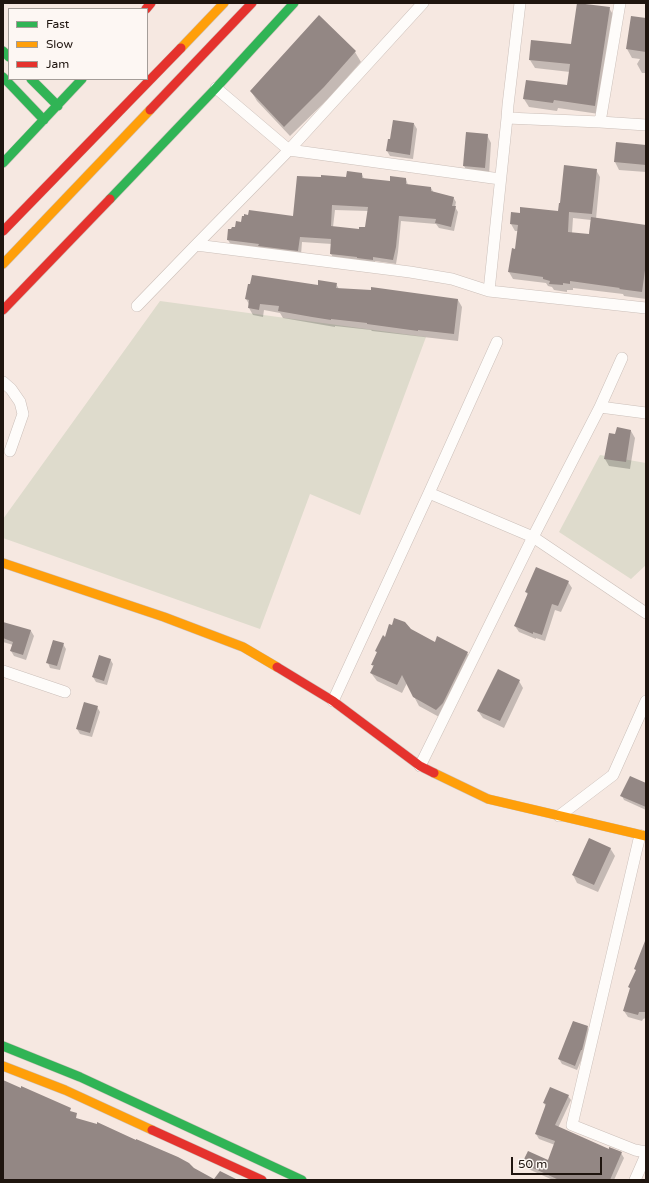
<!DOCTYPE html>
<html>
<head>
<meta charset="utf-8">
<style>
	body { margin:0 }
	#map { position:relative; width:649px; height:1183px; overflow:hidden; background:#f6e8e1; font-family:"Varela Round",sans-serif }
	canvas { display:block }
	.frame { position:absolute; inset:0; border:4px solid #1f150f; pointer-events:none }
	.legend { position:absolute; left:8px; top:8px; width:140px; height:72px; box-sizing:border-box; background:#fdf7f3; border:1px solid #a49d98; margin:0; padding:5px 7px; list-style:none; font-size:12px; color:#1f150f }
	.legend li { display:flex; align-items:center; gap:8px; height:20px }
	.legend b { width:20px; border:1px solid #a49d98 }
	.scale { position:absolute; left:511px; top:1157px; width:91px; height:18px; box-sizing:border-box; border:2px solid #1f150f; border-top:0; padding-left:5px; font-size:12px; line-height:14px; white-space:nowrap; color:#1f150f; -webkit-text-stroke:3px #fdf7f3; paint-order:stroke }
</style>
</head>
<body>
<div id="map">
<canvas width="649" height="1183"></canvas>
<div class="frame"></div>
<ul class="legend">
<li><b style="height:5px;background:#30b455"></b>Fast</li>
<li><b style="height:5px;background:#ff9f0a"></b>Slow</li>
<li><b style="height:5px;background:#e5322d"></b>Jam</li>
</ul>
<div class="scale">50 m</div>
</div>
<script>
const ctx = document.querySelector('canvas').getContext('2d');
ctx.lineJoin = 'round';
function fill(path, color) {
  ctx.fillStyle = color;
  ctx.fill(path, 'evenodd');
}
function trace(path, color, width, dash) {
  ctx.strokeStyle = color;
  ctx.lineWidth = width;
  ctx.lineCap = dash ? 'butt' : 'round';
  ctx.setLineDash(dash || []);
  ctx.stroke(path);
}
const green = new Path2D(`
	M160,301L426,337L360,515L310,494L260,629L3,538V519Z
	M600,455L646,463V565L631,579L559,532Z`);
const shadow = new Path2D(`
	M609,8L614,16L599,114L558,108L557,111L529,107L524,99L568,87L570,72L535,68L530,60L572,45Z
	M646,19V73H642L637,64L640,59L632,58L627,49Z
	M355,52L361,62L330,97L290,136L257,101L251,91Z
	M414,124L417,129L413,159L390,156L387,151L389,140Z
	M487,135L491,143L489,175L468,173L464,166Z
	M646,146V172L619,170L615,162Z
	M596,170L600,177L596,219L646,226V299L624,296L623,294L573,288V290H567V292L554,290L552,287L548,286L546,283L513,279L509,272L516,250L518,231H515L511,224L512,213L521,214L559,212ZM573,218L591,220L589,235L572,233Z
	M362,174L364,179L391,182L406,179L408,185L431,188L434,193L453,197L456,202L455,207L458,212L454,231L439,228L436,224L401,221L398,252L396,264L375,261V265L334,259L331,254L332,244L302,242L301,255L231,245L228,240L229,230L294,217L347,178ZM335,210L368,211L366,228L360,231L333,227Z
	M336,284L339,289L458,300L462,307L458,341L372,331L371,330L335,326V327L283,318L280,313L264,310L263,317L253,315L249,308V304L246,299L318,286Z
	M631,431L635,438L630,469L609,466L605,459L616,436Z
	M568,582L572,588L561,612L555,610L545,641L536,638V639L519,632L515,626L528,595L526,592Z
	M3,623L31,631L34,636L26,660L14,656L11,651L13,645L3,642Z
	M410,629L435,643L467,653L473,662L441,718L419,706L407,683L402,693L377,681L371,673L374,668L372,665L378,654L376,651L385,639Z
	M63,644L66,649L60,670L50,668L48,663Z
	M110,659L113,664L107,685L96,682L93,677Z
	M519,681L523,688L504,728L483,718L478,711Z
	M97,707L100,712L92,737L80,734L77,729Z
	M646,784V810L624,800L622,796Z
	M610,848L615,856L598,892L577,883L573,875Z
	M646,974V1018L643,1019L642,1021L628,1017L624,1011L631,990L629,987Z
	M587,1027L590,1032L584,1054L577,1070L562,1064L559,1059Z
	M568,1096L571,1100L558,1128L609,1151L621,1153L624,1158L614,1180H553L526,1168L524,1163L548,1161L555,1145L539,1139L536,1134L546,1107L544,1103Z`);
const building = new Path2D(`
	M577,3L610,7L595,106L554,100L553,103L523,99L526,80L567,85L570,64L529,60L531,40L571,44Z
	M319,15L356,51L324,87L284,127L250,91Z
	M631,16L646,18V52L626,49Z
	M393,120L414,123L410,155L386,151L388,139H390Z
	M466,132L488,134L485,168L463,166Z
	M616,142L646,145V165L614,162Z
	M564,165L597,169L592,214L569,212L568,232L589,234L591,217L646,225V263L642,292L619,289L620,288L570,281V284L563,283V285L549,284L550,281L543,279V277L508,272L512,248L515,249L518,225L510,224L511,212L520,213V207L558,211L559,203H560Z
	M347,171L362,173V178L390,181V176L406,178V184L431,187V191L454,197L452,206H456L451,227L435,223L436,219L399,216L396,247L393,260L373,257V260L357,258V257L330,254L331,239L300,237L298,251L258,246L259,244L227,240L228,229H231L232,227H235L236,221L241,222L242,216H244V214L248,215L249,210L293,216L297,176L321,177V175L346,177ZM332,205L368,207L365,227H359V229L331,226Z
	M252,275L318,285V280L337,283L336,288L371,290V287L458,299L454,334L418,330V331L367,324V323L331,319V320L312,317L278,311L279,306L260,304L259,310L248,308L249,300L245,299L248,284H250Z
	M617,427L631,430L626,462L604,459L609,433L615,434Z
	M536,567L569,581L558,606L552,604L542,635L533,632V634L514,626L528,593L525,592Z
	M394,618L405,622L411,629L435,642L437,636L468,652L443,703L436,710L413,697L402,675L397,685L370,673L374,665H371L377,652L375,651L383,635L385,637L389,624L392,625Z
	M3,622L31,630L23,655L10,651L13,642L3,638Z
	M53,640L64,643L57,666L46,663Z
	M99,655L111,659L104,681L92,677Z
	M498,669L520,680L500,721L477,711Z
	M84,702L98,706L90,733L76,729Z
	M630,776L646,783V807L620,796Z
	M589,838L611,848L594,885L572,875Z
	M645,941H646V1012H639L638,1015L623,1011L630,988L628,987L636,970L634,969Z
	M573,1021L588,1026L582,1050H581L575,1066L558,1059Z
	M3,1080L21,1088V1086L71,1108L70,1111L77,1113L76,1118L97,1124V1122L136,1140V1139L178,1157L189,1163L194,1168L214,1179L220,1171L238,1180H3Z
	M550,1087L569,1095L555,1125L609,1149V1147L622,1152L610,1180H559L522,1163L528,1151L548,1160L555,1141L535,1134L546,1104L543,1103Z`);
const street = new Path2D(`
	M216,88L289,150L423,3
	M507,118L508,105L520,3
	M600,122L620,3
	M646,125L600,122L507,118L489,291L646,308
	M489,291L452,279L410,272L196,245L289,150L500,179
	M137,306L196,245
	M3,382L11,389L20,402L23,414L10,451
	M600,407L622,358
	M429,493L533,537L646,613
	M3,671L65,692
	M333,701L429,493L497,342
	M420,766L533,537L600,407L646,413
	M559,816L613,775L646,701
	M640,835L572,1125L635,1150L646,1152
	M635,1180L646,1155`);
const fast = new Path2D(`
	M3,51L9,57
	M3,77L44,120
	M31,79L58,106
	M3,163L82,79
	M110,199L216,88L294,3
	M3,1046L80,1077L302,1180`);
const slow = new Path2D(`
	M181,48L224,3
	M3,264L150,110
	M3,563L164,617L243,647L277,667
	M434,773L488,799L646,836
	M3,1066L65,1090L152,1130`);
const jam = new Path2D(`
	M146,9L151,3
	M150,110L252,3
	M3,231L181,48
	M3,310L110,199
	M277,667L333,701L420,766L434,773
	M152,1130L262,1180`);
fill(green, '#dedbcc');
fill(shadow, '#0003');
fill(building, '#938784');
trace(street, '#cbbfb9', 12);
trace(fast, '#cbbfb9', 10);
trace(slow, '#cbbfb9', 10);
trace(jam, '#cbbfb9', 10);
trace(street, '#fefcfa', 11);
trace(fast, '#30b455', 9);
trace(slow, '#ff9f0a', 9);
trace(jam, '#e5322d', 9);
</script>
</body>
</html>
